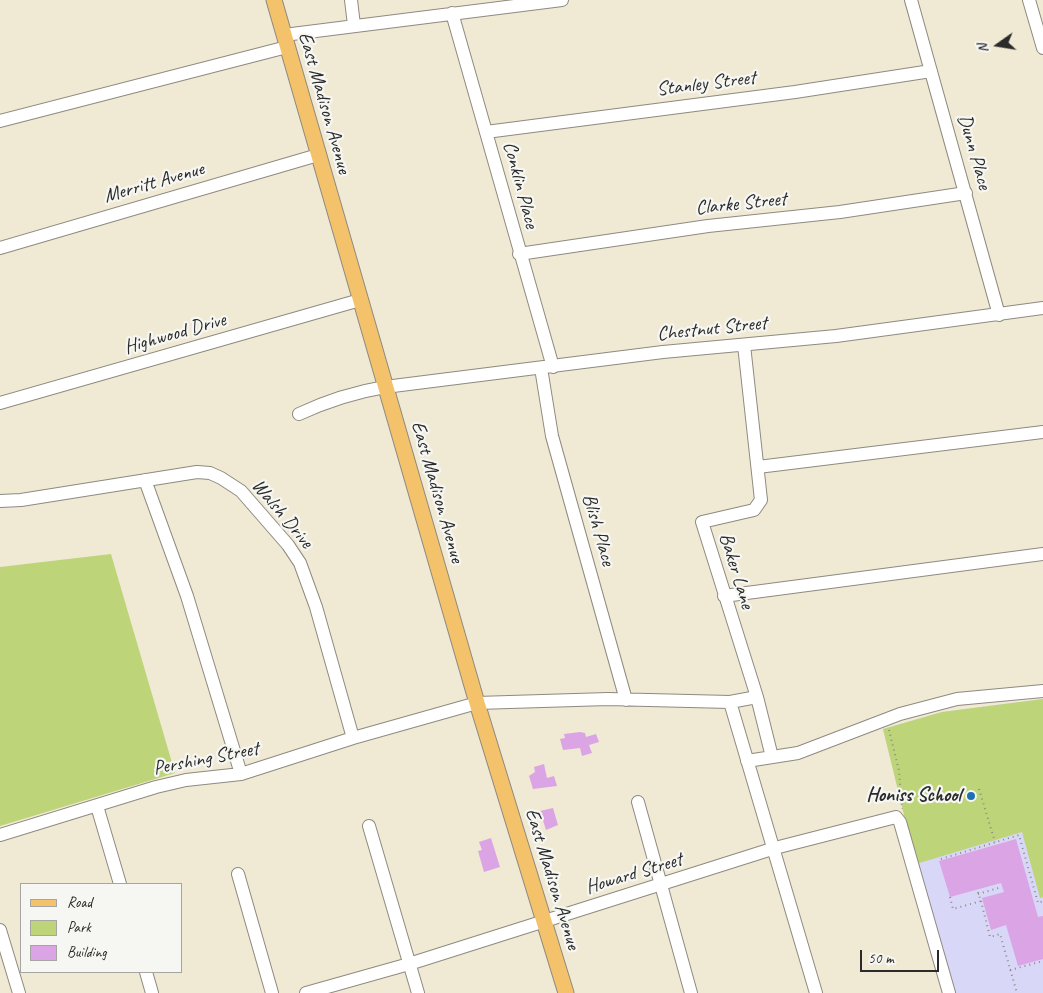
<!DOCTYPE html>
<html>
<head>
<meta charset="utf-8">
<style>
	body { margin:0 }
	#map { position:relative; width:1043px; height:993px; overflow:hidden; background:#f0e9d4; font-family:Caveat,sans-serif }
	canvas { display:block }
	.legend { position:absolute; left:20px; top:883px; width:162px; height:90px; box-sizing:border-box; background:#f6f6f2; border:1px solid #a5a5a2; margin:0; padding:6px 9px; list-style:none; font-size:15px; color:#2b2b2b }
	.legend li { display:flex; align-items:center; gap:10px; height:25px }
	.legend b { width:25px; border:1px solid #a5a5a2 }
	.north { position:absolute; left:973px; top:20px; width:50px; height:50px; -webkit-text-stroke:4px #f6f6f2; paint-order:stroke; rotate:257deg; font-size:14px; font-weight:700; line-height:20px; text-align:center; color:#2b2b2b }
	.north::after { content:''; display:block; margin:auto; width:18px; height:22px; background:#2b2b2b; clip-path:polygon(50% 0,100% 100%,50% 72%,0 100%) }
	.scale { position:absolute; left:860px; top:950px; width:79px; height:22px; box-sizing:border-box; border:2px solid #2b2b2b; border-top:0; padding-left:6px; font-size:15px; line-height:18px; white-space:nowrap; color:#2b2b2b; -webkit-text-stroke:4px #f6f6f2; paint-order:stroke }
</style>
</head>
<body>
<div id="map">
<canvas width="1043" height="993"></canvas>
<ul class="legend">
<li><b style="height:6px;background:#f3c26a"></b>Road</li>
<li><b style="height:14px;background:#bdd479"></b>Park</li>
<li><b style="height:14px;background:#dba4e5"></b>Building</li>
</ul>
<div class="north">N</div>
<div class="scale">50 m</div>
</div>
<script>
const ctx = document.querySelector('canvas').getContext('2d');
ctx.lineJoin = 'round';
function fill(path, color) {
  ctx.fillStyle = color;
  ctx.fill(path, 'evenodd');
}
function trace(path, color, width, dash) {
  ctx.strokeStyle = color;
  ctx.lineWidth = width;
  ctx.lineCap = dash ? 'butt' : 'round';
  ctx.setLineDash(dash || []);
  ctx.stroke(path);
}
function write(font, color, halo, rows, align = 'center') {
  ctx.font = font + ' Caveat,sans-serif';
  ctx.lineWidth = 4.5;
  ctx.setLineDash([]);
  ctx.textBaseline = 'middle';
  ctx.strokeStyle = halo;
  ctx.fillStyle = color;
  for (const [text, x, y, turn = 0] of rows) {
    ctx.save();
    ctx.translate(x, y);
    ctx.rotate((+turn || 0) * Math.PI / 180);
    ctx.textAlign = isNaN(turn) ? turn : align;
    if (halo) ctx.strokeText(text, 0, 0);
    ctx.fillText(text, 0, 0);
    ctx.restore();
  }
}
const built = new Path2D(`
	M1043,699V993H949L883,729L942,712Z`);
const green = new Path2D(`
	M111,554L175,773L0,826V567Z
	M1043,699V897L1040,898L1022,832L916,864L883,729L942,712Z`);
const building = new Path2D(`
	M580,732L585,733L586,737L596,734L599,742L589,745L592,753L582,756L580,748L563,750L560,739L565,738L564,734Z
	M544,764L547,778L554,776L557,786L533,789L529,776L535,772L534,767Z
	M553,808L558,825L546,830L540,811Z
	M491,838L500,867L484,872L478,851L482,850L479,842Z
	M1016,839L1038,917L1043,916V959L1018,966L1006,925L991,930L982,898L1004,892L1001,883L950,897L939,861Z`);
const path = new Path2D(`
	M889,730L899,771L902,809
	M979,789L995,842
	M941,859L1019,835L1038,903L1043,901
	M978,894L1002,887
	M950,897L953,909L981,901L977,890
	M981,901L990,937L1000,934L1017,993
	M1010,970L1043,961`);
const minor = new Path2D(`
	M351,0L354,25
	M911,0L999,315
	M1029,0L1043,48
	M452,13L553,367
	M284,35L562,0
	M0,121L287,47
	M486,132L795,92L931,71
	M0,248L318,155
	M519,254L708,226L840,212L966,193
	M744,345L761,500L754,510L702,522L757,697L772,757
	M541,368L552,436L626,700
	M0,403L360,300
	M299,414C327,401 355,392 385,387L663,352L836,336L1043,308
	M758,467L1043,432
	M145,480L187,596L241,774
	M0,501L21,500L197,472L210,473L221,478L241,491L288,545L300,563L316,607L353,738
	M724,596L1043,554
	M730,702L816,993
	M747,761L798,753L900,714L957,699L1043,691
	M638,802L691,993
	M97,806L120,884
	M369,826L418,993
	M0,835L156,787L186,780L241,774L353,738L477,703L608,699L730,702L757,697
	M238,874L272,993
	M0,930L19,993
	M146,972L152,993
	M306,993L409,964L775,848L896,817L900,822L949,993`);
const major = new Path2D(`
	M274,0L477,703L566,993`);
const markers = [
	[971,796,5,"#1f6fb2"]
];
const streetNames = [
	["Stanley Street",706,84,-7],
	["East Madison Avenue",324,103,74],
	["Dunn Place",974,152,74],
	["Merritt Avenue",154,183,-16],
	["Conklin Place",520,185,75],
	["Clarke Street",741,204,-6],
	["Chestnut Street",712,329,-6],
	["Highwood Drive",175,334,-16],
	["East Madison Avenue",437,492,74],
	["Walsh Drive",282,514,50],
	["Blish Place",598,530,74],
	["Baker Lane",736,571,73],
	["Pershing Street",206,759,-11],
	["Howard Street",634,874,-17],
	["East Madison Avenue",552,879,73]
];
const poiNames = [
	["Honiss School",961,796]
];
fill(built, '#d9d7f8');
fill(green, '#bdd479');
fill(building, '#dba4e5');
trace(minor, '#8e8a80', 14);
trace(major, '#8e8a80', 17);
trace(path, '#8e8a80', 2, [1, 4]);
trace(minor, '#fff', 12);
trace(major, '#f3c26a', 15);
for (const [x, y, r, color] of markers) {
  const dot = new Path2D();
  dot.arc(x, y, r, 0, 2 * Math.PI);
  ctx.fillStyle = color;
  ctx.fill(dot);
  trace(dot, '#f6f6f2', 2);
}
write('20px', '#2b2b2b', '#f6f6f2', streetNames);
write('bold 20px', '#2b2b2b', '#f6f6f2', poiNames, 'right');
</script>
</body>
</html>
